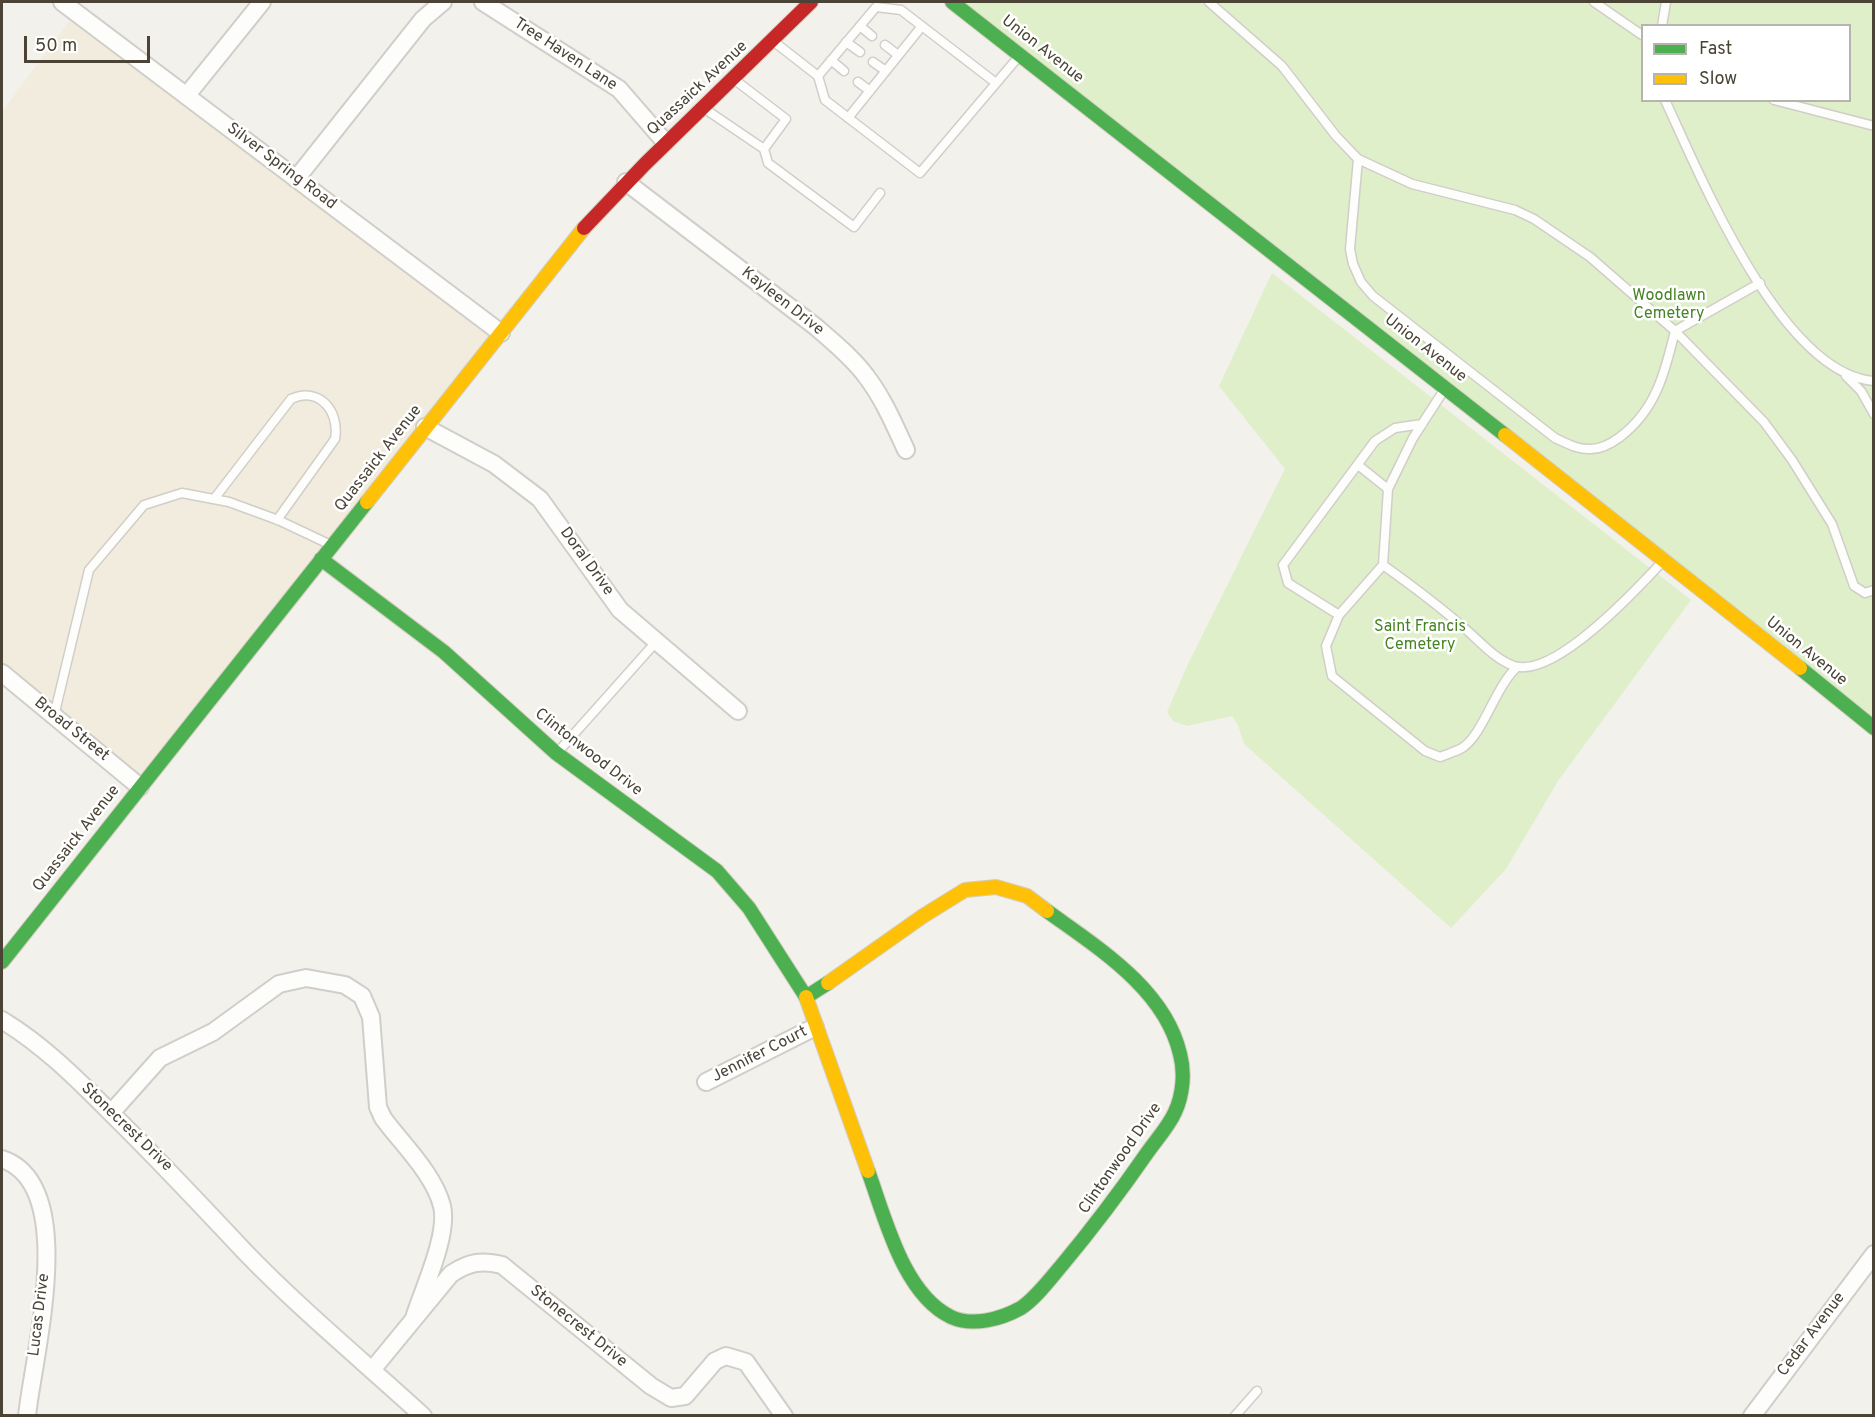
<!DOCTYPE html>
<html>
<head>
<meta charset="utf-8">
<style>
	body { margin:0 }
	#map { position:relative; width:1875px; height:1417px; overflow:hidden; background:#f3f1ec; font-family:Overpass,sans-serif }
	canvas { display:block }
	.frame { position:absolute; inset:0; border:3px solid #4a4336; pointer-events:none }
	.legend { position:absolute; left:1641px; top:24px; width:210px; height:78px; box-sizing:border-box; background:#fff; border:2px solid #b7b4af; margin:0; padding:8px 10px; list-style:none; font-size:18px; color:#4a4336 }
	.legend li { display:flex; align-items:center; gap:12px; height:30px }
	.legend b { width:30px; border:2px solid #b7b4af }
	.scale { position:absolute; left:24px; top:36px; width:126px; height:27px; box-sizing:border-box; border:3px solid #4a4336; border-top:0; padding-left:8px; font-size:18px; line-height:21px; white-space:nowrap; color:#4a4336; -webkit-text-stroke:4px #fff; paint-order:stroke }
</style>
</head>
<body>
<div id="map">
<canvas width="1875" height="1417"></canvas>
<div class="frame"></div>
<ul class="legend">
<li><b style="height:8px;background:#4caf50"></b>Fast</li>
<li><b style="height:8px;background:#ffc107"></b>Slow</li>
</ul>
<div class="scale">50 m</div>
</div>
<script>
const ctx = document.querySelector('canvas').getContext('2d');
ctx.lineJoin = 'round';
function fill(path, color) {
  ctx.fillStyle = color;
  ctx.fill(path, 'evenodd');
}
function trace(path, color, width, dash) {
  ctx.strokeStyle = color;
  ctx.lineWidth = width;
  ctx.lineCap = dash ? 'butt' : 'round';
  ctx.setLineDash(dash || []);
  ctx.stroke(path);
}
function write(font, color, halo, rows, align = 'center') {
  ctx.font = font + ' Overpass,sans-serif';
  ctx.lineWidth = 5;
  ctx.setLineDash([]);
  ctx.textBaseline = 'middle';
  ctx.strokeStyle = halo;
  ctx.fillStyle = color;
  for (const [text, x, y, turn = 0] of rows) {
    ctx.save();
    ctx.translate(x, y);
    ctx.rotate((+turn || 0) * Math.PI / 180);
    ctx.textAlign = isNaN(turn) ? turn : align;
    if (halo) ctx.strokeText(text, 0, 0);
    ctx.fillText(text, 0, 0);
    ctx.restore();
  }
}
const education = new Path2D(`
	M76,12L501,333L140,787L2,674V112Z`);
const green = new Path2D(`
	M950,2H1873V728ZM1642,26H1850V100H1642Z
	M1272,273L1691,600L1558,781L1506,869L1451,928L1244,744L1238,725L1232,716L1187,726L1173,721L1167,712L1188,664L1285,469L1219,386Z`);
const lane = new Path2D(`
	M1209,2L1282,66L1336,136L1358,159L1412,184L1515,210L1534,219L1590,257L1675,331L1764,422L1792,460L1832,524L1854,586L1865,593L1874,590
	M1594,2L1642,35
	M860,26L872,36
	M1662,26L1666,2
	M773,41L818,76L825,100L920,173L1020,55
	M846,42L860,52
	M885,45L898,55
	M831,60L844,71
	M873,62L886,71
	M818,76L876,7L901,10L996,83
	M858,82L870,91
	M1665,100C1700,175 1781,374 1874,381
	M1774,100L1874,126
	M705,109L764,149L786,119L735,80
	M848,118L922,26
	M764,149L768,163L854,227L880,193
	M1358,159L1350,249L1353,264L1361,282L1373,296L1555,438C1566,443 1578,450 1591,449C1602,449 1612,443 1620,437C1656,410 1665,372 1675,331L1760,283
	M1846,376L1861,391L1874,414
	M1444,390L1413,438L1388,489L1383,565C1411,585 1438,605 1463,627C1479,640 1494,659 1514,666C1555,679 1638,588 1664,560
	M1358,465L1388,489
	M214,499L291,399C319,386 340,411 335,439L277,520
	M1383,565L1339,615L1326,646L1332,676L1425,751L1440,757C1447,754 1455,752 1462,748C1483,735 1495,687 1517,667
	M1339,615L1288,583L1283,565L1375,441L1395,428L1422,424
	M54,716L89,570L144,505L182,493L229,502L278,520L331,545
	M557,753L656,642
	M1235,1416L1257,1391`);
const street = new Path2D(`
	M62,2L501,333
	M483,2L619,89L665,142
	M187,95L262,2
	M296,179L423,19L443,2
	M626,182L816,327C833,342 852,357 866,376C883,398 894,424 906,450
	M425,427L494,464L540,499L620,610L738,711
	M2,673L140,787
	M2,1020C43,1045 75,1077 109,1111C156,1157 200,1204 245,1252C301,1310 363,1361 423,1416
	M706,1082L815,1027
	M111,1113L160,1058L213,1032L279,984L306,978L345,985L362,996L371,1017L378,1107L383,1118C402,1144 434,1174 442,1206C449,1235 423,1289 414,1318
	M2,1159C80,1185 33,1356 27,1416
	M372,1370L451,1274C469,1262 481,1260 502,1265L651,1386L671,1398L685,1396L715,1361L726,1356L746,1362L784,1416
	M1752,1416L1874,1254`);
const fast = new Path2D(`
	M952,2L1505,435
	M321,559L444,652L556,753L717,871L749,908L806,997L828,983
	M1800,668L1874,728
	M2,962L367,502
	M868,1171C885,1217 903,1294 951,1317C973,1327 1001,1319 1021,1308C1036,1298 1050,1279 1062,1265C1092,1229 1120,1192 1147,1153C1156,1140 1169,1126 1175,1112C1183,1095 1185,1072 1180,1054C1165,989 1098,948 1047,911`);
const slow = new Path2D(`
	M1505,435L1800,668
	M367,502L584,228
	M828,983L923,916L965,890L996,887L1027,896L1047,911
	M806,997L868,1171`);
const jam = new Path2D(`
	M584,228L645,164L811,2`);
const streetNames = [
	["Union Avenue",1042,50,38],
	["Tree Haven Lane",565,55,33],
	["Quassaick Avenue",698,89,-43],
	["Silver Spring Road",281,167,37],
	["Kayleen Drive",782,302,38],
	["Union Avenue",1425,349,38],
	["Quassaick Avenue",379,459,-52],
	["Doral Drive",586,562,54],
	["Union Avenue",1806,652,39],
	["Broad Street",71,730,39],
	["Clintonwood Drive",588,753,38],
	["Quassaick Avenue",77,839,-52],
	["Jennifer Court",760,1055,-27],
	["Stonecrest Drive",126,1128,44],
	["Clintonwood Drive",1121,1159,-55],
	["Lucas Drive",40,1315,-83],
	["Stonecrest Drive",578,1327,39],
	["Cedar Avenue",1812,1335,-53]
];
const parkNames = [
	["Woodlawn",1669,297],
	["Cemetery",1669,315],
	["Saint Francis",1420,628],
	["Cemetery",1420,646]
];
fill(education, '#f1ecdd');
fill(green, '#dfefca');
trace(lane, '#d1cec9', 11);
trace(street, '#d1cec9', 20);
trace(fast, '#d3cec2', 16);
trace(slow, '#d3cec2', 16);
trace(jam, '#d3cec2', 16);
trace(lane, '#fdfdfc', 8);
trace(street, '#fdfdfc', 16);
trace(fast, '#4caf50', 14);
trace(slow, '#ffc107', 14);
trace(jam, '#c62828', 14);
write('16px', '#4a4336', '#fff', streetNames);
write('16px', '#458323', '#fff', parkNames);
</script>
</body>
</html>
